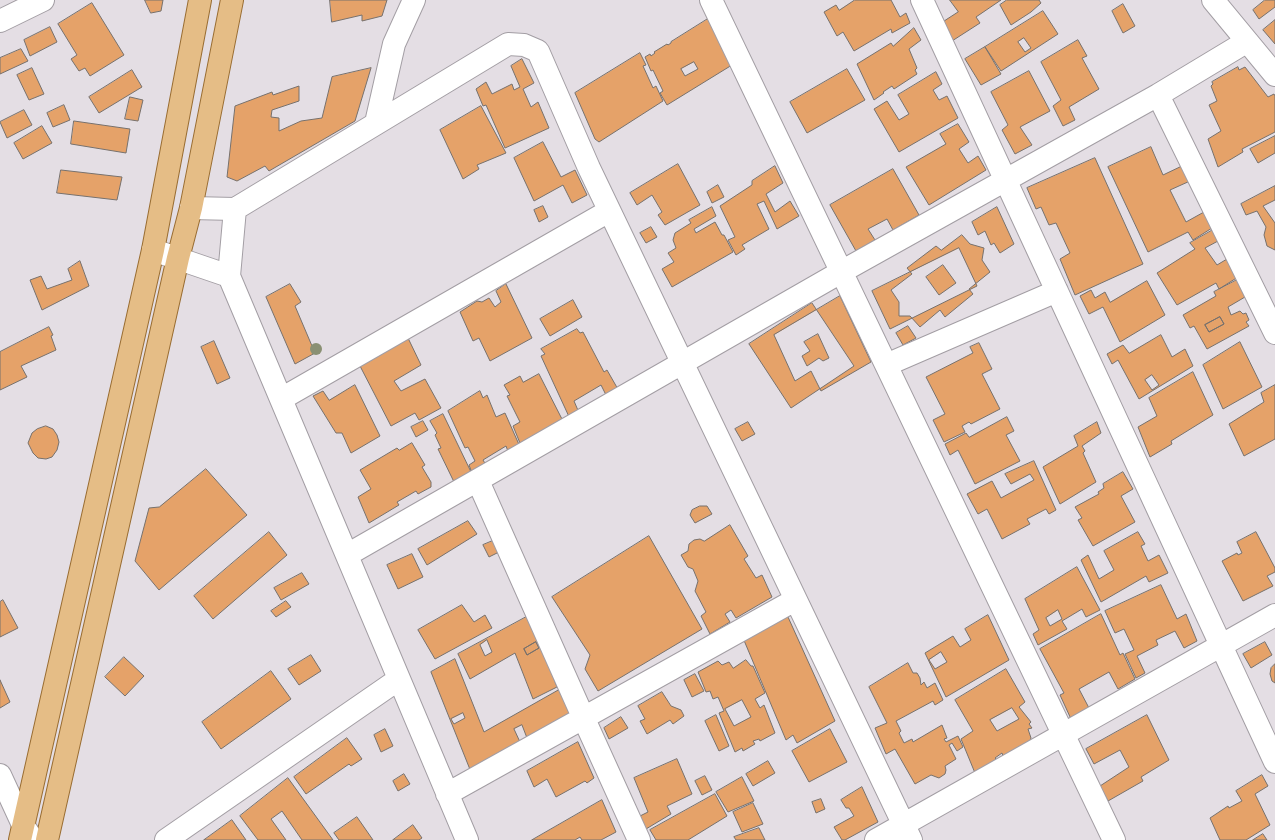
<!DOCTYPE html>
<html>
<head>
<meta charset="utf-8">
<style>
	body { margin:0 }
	canvas { display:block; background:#e4dee4 }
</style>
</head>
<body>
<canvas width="1275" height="840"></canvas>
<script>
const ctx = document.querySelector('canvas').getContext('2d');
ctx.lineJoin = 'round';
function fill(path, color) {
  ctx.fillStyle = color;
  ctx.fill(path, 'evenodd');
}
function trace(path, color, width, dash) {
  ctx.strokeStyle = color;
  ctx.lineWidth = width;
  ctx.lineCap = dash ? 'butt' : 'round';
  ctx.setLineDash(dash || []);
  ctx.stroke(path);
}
const building = new Path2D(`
	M145,0H163L161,11L151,13Z
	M330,0H387L382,16L362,21V15L332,22Z
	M855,0H891L900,17L906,13L910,23L892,33L891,29L854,51L843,32L837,36L824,12L836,5L839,10Z
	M950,0H1001L976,17L980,23L952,41L941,23L958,12Z
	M1007,0H1039L1041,3L1031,12L1011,25L1000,5Z
	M1265,0H1275V7L1259,19L1253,10Z
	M92,3L124,55L90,76L85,68L79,71L71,59L77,55L58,24Z
	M1123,4L1135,26L1123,33L1112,11Z
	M1043,11L1058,34L1001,71L985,47ZM1024,38L1031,48L1025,52L1018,42Z
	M711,17L732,65L667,105L660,93L663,91L653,70L651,71L645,57L650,54L651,56L655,53L654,52L667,44L668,45L671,43V42ZM694,62L698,69L685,76L681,69Z
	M1275,20V44L1263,30Z
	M50,27L57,42L30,56L24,40Z
	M914,28L921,40L909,49L917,68L915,70L917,74L894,89L892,86L883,92L884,93L874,100L857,64L891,43L893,46Z
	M1078,40L1087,56L1082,58L1099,89L1069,107L1075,120L1063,126L1053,106L1061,100L1041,62Z
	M985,47L1001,74L981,85L965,59Z
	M21,49L28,61L0,74V58Z
	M640,53L646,65L643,66L653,88L656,86L663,101L599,142L595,139L575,93Z
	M522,59L534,83L523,89L531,107L538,102L549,128L505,148L486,105L483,106L476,89L486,82L492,94L512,84L514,90L520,87L511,66Z
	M1238,67L1239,70L1245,67L1268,97L1274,94L1275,96V132L1242,149L1243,152L1218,167L1208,139L1221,131L1209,105L1217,101L1211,86L1213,84L1212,82Z
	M32,68L44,94L29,100L17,75Z
	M371,68L355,121L269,171L265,166L237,181L227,177L235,106L272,92L273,95L299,86V101L272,110L271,117L279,118V131L301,121L322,118L332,77Z
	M847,69L865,100L807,133L790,102Z
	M132,70L142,87L99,113L89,97Z
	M1029,71L1050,111L1020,127L1032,145L1015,154L1002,130L1008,125L991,92Z
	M936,72L942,84L933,90L939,100L947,96L958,118L899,152L874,109L887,101L899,120L909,114L898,95Z
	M130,97L143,100L138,121L125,119Z
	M64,105L70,120L53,127L47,113Z
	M481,106L506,153L477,165L479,169L463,179L440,130Z
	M24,110L32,125L7,138L0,122Z
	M74,121L130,129L126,153L71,144Z
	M958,124L969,142L959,149L968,163L978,156L986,170L929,205L906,167L946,144L940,134Z
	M42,126L52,143L23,159L14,143Z
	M1275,136V153L1258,163L1250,149Z
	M543,142L561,177L575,170L587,195L572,203L563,185L534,201L514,158Z
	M1151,147L1163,175L1184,165L1190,181L1170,190L1186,222L1204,212L1212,228L1193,240L1188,232L1148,252L1108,167Z
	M1095,158L1143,264L1075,295L1060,259L1070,253L1056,223L1049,225L1041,207L1036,209L1027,188Z
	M678,164L700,205L665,225L658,215L662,212L652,195L637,205L630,193Z
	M775,166L783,183L766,194L775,212L790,201L799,216L777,229L764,201L757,204L769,229L742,245L745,249L736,255L728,240L735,237L720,206L752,185V181Z
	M893,169L919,215L893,230L887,219L868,229L875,240L856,251L830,205Z
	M61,170L122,177L117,200L57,193Z
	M718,185L724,197L712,203L707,192Z
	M1275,186V200L1263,206L1275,223V250L1267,246L1264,235L1266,227L1257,211L1246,215L1241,204Z
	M543,206L548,217L539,222L534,210Z
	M712,207L716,216L694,229L696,233L715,222L722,235H724L733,252L672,287L662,269L674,262L668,253L676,248L673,240L675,233L691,223L689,220Z
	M997,207L1014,244L1000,253L994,243L991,245L985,231L978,235L972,222Z
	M651,227L657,237L646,243L640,233Z
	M1213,230L1218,241L1205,248L1217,265L1227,259L1238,277L1219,289L1216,283L1177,305L1157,273L1195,249L1190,243Z
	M962,235L970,244L984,248L982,260L990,272L969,289L973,294L945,317L940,310L920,327L910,316H899V302L891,290L912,274L907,268L936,246L941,250ZM943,265L956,283L939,295L926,277Z
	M959,248L977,286L890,329L872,291Z
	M80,261L89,286L42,310L30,280L41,276L47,289L72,280L68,269Z
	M1237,280L1245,297L1228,307L1231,315L1240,311L1243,314L1246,313L1249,320L1246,322L1249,326L1207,349L1194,326L1190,328L1183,315L1216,296L1214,292ZM1220,317L1224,324L1209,332L1205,325Z
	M1147,281L1165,315L1120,342L1103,307L1089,314L1080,296L1091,290L1095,298L1105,292L1110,302Z
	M290,284L301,302L295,306L315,353L295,364L266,297Z
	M506,284L532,338L490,361L479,338L473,341L460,312L477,301L482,302L489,298L495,307L501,302L496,291Z
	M840,296L871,362L821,391L811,371L795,381L774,335ZM818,334L829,358L823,361L819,358L807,366L802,356L810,351L804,342Z
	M573,300L582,317L550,336L540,319Z
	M812,303L854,366L791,408L749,344Z
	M1220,317L1224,324L1209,332L1205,325Z
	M908,326L916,338L903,345L896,333Z
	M49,327L53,335L51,336L56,350L21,366L27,377L0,390V352Z
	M577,329L580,333L583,332L604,372L607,370L619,391L608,399L601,385L574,401L580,415L571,421L541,356L545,354L541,349Z
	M1161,335L1172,357L1185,349L1193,366L1139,399L1118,360L1112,364L1107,354L1123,345L1129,353ZM1152,375L1159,385L1152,390L1145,380Z
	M408,338L421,365L394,381L401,391L425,379L441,408L419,420L415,413L391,426L360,366Z
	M214,341L230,378L217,384L201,347Z
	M1240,342L1262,387L1223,409L1203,365Z
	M979,343L992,369L982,374L1000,409L971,424L969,422L962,426L965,432L944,442L933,420L945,414L926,377L973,353L970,347Z
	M1193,372L1213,415L1171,441L1172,444L1150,457L1138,427L1157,416L1149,398Z
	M539,374L564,423L522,448L513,426L520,422L507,396L510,395L504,385L520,376L523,382Z
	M355,385L380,436L351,453L342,433H336L313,396L323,391L329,400Z
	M1275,385V439L1244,456L1229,424L1264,402L1261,393Z
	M480,391L483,398L487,395L496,417L505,413L521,449L509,454L506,446L483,460L486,465L472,473L469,465L475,461L468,447L465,448L448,411Z
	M443,414L472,474L455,484L438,449L441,448L435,435L437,433L430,421Z
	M1007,417L1014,431L1006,435L1020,461L975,484L958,450L950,455L945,444L966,433L969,437Z
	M423,421L428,430L416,437L411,427Z
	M748,422L755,434L742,441L735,429Z
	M1097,422L1101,433L1082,446L1085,451L1083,453L1096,482L1060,504L1043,467L1078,446L1074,436Z
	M46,426L53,429L57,435L59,442L57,450L52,457L46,459L38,458L33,453L28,443L32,433L37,429Z
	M412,443L425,465L422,467L431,482V487L418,494L416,491L397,502L399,505L369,523L358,497L371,489L360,470L397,448L399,450Z
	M1034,461L1056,510L1049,514L1046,509L1027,519L1030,524L1002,539L987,509L978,514L967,494L992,481L1001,498L1034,480L1030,474L1011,484L1005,474Z
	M206,469L247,515L159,590L135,561L149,508L159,507Z
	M1123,472L1133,489L1121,496L1135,522L1093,546L1078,520L1082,518L1075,507L1099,494L1098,492L1104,488L1103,484Z
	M700,506H707L712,514L695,523L690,515L692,510Z
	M468,521L477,534L427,565L418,549Z
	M730,525L748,556L744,559L756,578L762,575L772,597L736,618L731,610L725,614L730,622L710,634L701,616L706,612L695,591L698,581L693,569L688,567L681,555L688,551L689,544L694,540L700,539L704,541Z
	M269,532L287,555L213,619L194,596Z
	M1138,532L1145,544L1141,546L1148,561L1159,555L1168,573L1149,582L1146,576L1101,602L1081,560L1088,555L1099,579L1114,570L1104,551Z
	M1256,532L1275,568V572L1267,576L1273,586L1243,601L1222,561L1237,553L1238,555L1242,553L1237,542Z
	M649,536L702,629L598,691L585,669L590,655L552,597Z
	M495,540L501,551L489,557L483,545Z
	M412,554L423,577L398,589L387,565Z
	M1077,567L1100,610L1086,617L1082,609L1062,621L1067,629L1038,645L1033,634L1039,630L1025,599ZM1058,610L1062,619L1050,626L1046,618Z
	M302,573L309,584L281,600L274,588Z
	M1161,585L1177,619L1186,614L1197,641L1184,648L1175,631L1156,640L1158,645L1137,656L1145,673L1136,678L1125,654L1134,650L1124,629L1115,633L1105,611Z
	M3,600L18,628L0,637V602Z
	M286,601L291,607L276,617L271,611Z
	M462,605L474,622L485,615L492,628L435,659L418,630Z
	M1101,614L1120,655L1123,653L1135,679L1118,689L1109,672L1079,689L1089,708L1071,719L1060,695L1064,693L1040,649Z
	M530,615L557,687L533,699L515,653L470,679L458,654ZM487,640L492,652L485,656L480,645ZM536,642L539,648L527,655L524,649Z
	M988,615L1009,660L946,697L925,653L953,636L960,647L971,640L965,629ZM941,652L947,662L935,669L929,660Z
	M788,617L835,721L797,743L793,735L786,740L743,638Z
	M536,642L539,648L527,655L524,649Z
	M1265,642L1272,655L1251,668L1243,654Z
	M311,655L321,671L299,685L288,669Z
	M124,657L144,676L125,696L105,677Z
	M455,659L484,732L560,689L570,715L471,772L431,672ZM463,713L465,718L454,724L451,719ZM522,725L527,738L520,742L514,729Z
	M746,660L751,666H753L765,693L755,699L760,708L764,705L775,733L760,741L759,739L753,741L755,744L743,751L742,748L735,752L719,713L724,711L718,697L713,699L710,691L706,692L698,672L718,661L722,665L729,662L733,668ZM742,700L751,717L734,726L725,709Z
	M908,663L913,673H917L920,678L921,685L924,682L927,688L935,683L943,700L935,705L933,701L896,721L901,731L899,733L904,743L912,739L913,742L942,725L947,738L944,739L946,742L958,736L963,747L957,751L952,743L949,745L956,759L945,766L946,770L945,774L939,778L931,775L915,784L895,749L886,754L875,728L887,723L869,687Z
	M1275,664V683L1272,681L1270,674L1271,668Z
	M1006,669L1025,702L1019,707L1031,722L1029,724L1032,728L1028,729L1031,738L1029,743L1003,756L1002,753L995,758L997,760L975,773L961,739L973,731L955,700ZM1012,708L1019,719L997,731L990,720Z
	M271,671L291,699L221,749L202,722Z
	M695,674L704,691L692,697L684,680Z
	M0,680L10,702L0,708Z
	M662,692L671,706L681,710L684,716L673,724L670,720L647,734L640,721L645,719L638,706Z
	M716,715L729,746L719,751L705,721Z
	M1147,715L1169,760L1141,777L1143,781L1108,801L1100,786L1129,767L1120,750L1094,764L1086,749Z
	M621,717L628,728L609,739L604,728Z
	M385,729L393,746L381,752L374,735Z
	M830,729L847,762L809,782L792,751Z
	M347,738L362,759L351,766L349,764L306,794L294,777Z
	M578,742L594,778L587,783L585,781L556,797L547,779L534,787L527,771Z
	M677,759L692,794L667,806L671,814L646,829L640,816L648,812L634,778Z
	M768,761L775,773L753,786L746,774Z
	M404,774L410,784L398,791L393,781Z
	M1262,775L1268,786L1255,794L1270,825L1246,840H1220L1210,818L1228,806L1229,808L1242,801L1236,791Z
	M705,776L712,790L702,795L695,781Z
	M742,777L754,801L728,812L716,792Z
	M288,778L333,840H302L282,811L271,819L286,840H258L240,816Z
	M862,787L878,822L845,840H842L834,827L854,816L849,808H846L841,800Z
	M715,794L727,816L688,840H656L650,830Z
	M821,799L825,809L816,813L812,802Z
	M602,800L616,832L601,840H582L580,837L575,840H532Z
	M753,803L763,824L742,832L733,812Z
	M357,817L373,840H339L334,833Z
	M232,820L246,840H204Z
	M413,825L422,838L419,840H393Z
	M759,828L765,840H736L734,837Z
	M1263,834L1267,840H1253Z`);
const minor = new Path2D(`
	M711,0L1114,840
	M922,0L1275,762
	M1213,0L1275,75
	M0,21L43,0
	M1158,95L1275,333
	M376,123L394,44L414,0
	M191,208L235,209L508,44L524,45L538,51L589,168L911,840
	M235,209L229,276L467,840
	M153,250L229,276
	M886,365L1057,291
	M281,399L609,211
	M478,481L584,719L639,840
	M347,555L841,272L1158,95L1246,42
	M0,775L23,825L33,840
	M447,794L795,600
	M166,840L399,679
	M876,840L1275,615`);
const primary = new Path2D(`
	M20,840L153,250L200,0
	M47,840L178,258L191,208L232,0`);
const trees = [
	[316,349]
];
fill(building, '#e5a269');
trace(building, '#77716d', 1);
trace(minor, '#a39ea4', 24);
trace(primary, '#996d32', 24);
trace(minor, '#fff', 22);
trace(primary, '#e5bd86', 22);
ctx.fillStyle = '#8a9073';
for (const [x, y] of trees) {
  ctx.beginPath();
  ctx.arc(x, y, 6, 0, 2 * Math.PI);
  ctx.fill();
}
</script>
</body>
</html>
